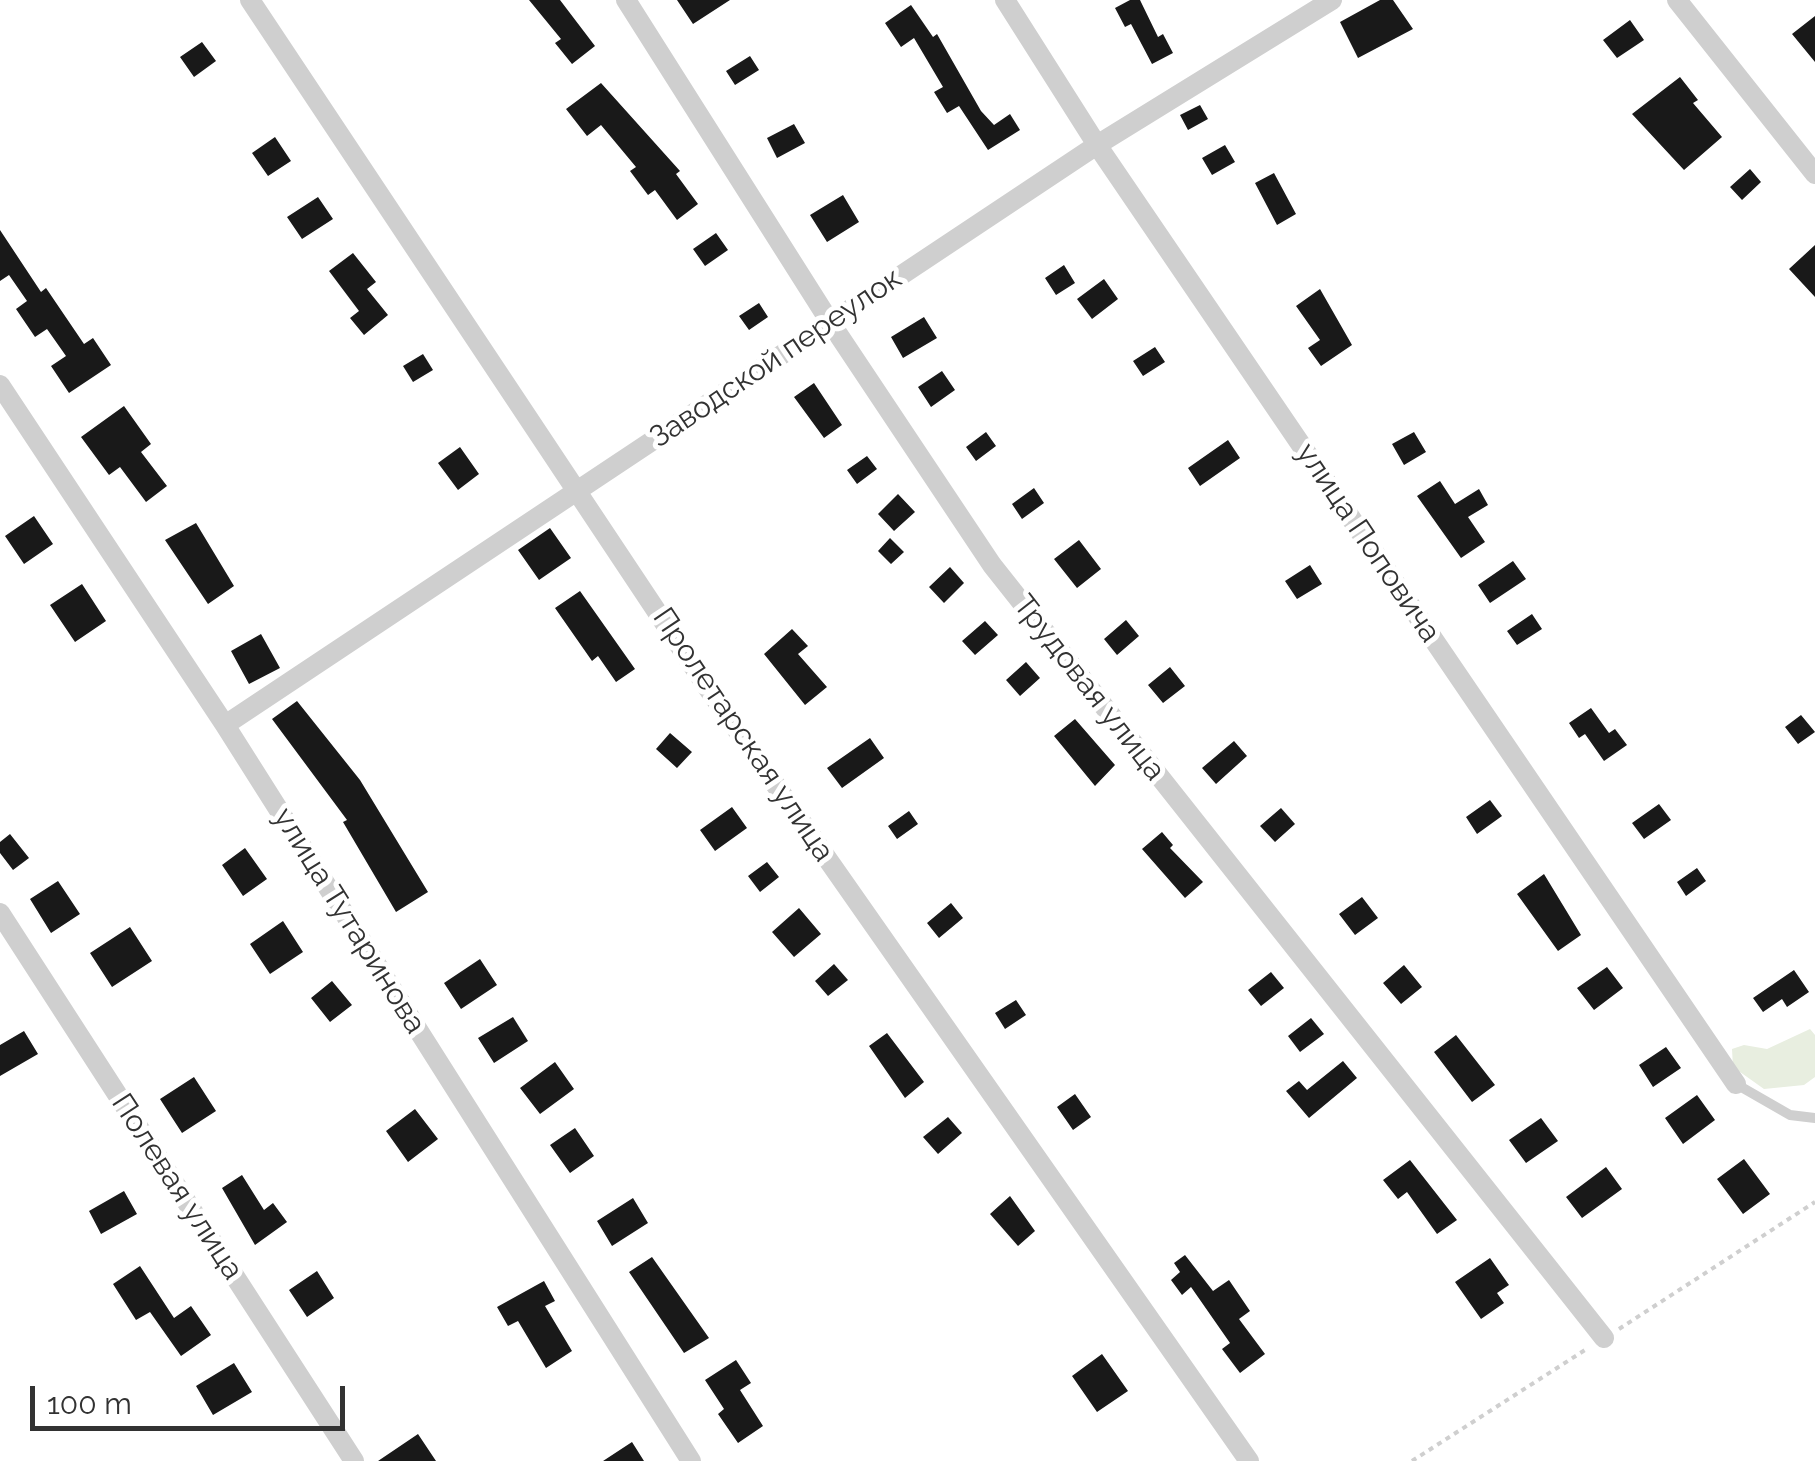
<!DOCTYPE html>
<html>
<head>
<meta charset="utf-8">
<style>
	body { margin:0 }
	#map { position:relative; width:1815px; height:1461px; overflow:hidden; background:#fff; font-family:Raleway,sans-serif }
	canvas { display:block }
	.scale { position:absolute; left:30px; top:1386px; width:315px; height:45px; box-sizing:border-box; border:5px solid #323232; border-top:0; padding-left:12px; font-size:30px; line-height:35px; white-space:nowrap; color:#323232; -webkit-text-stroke:8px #fff; paint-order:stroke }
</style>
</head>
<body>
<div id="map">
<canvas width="1815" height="1461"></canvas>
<div class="scale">100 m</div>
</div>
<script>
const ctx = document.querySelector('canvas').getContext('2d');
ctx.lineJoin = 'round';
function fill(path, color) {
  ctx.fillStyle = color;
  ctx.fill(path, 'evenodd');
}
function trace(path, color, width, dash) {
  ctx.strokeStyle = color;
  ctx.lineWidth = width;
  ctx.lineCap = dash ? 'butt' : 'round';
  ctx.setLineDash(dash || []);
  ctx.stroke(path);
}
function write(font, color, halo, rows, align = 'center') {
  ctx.font = font + ' Raleway,sans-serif';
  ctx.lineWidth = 10;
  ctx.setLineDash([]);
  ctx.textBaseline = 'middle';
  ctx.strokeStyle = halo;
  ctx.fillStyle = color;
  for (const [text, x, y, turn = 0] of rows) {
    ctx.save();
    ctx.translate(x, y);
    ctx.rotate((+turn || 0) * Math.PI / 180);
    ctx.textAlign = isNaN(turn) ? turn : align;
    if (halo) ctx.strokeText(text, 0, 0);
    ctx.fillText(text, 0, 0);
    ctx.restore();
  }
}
const green = new Path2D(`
	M1810,1029L1815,1035V1077L1804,1085L1764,1089L1733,1067L1732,1049L1744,1045L1767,1049Z`);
const building = new Path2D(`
	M529,0H560L595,46L572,64L555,43L561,39Z
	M677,0H730L693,24Z
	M1130,0H1140L1158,37L1163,34L1173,53L1152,64L1131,24L1125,27L1115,8Z
	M1380,0H1393L1413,29L1358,58L1340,22Z
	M911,5L933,37L937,34L981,111L994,125L1010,114L1020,130L988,150L959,106L947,113L934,92L943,87L914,38L901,47L885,23Z
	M1815,16V62L1792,34Z
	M1630,20L1644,40L1617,58L1603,40Z
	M202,42L216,61L194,77L180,57Z
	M750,56L759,70L735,85L726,71Z
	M1680,77L1698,100L1693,103L1722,137L1684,170L1632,114Z
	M601,83L680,171L676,174L698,204L677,220L655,190L648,195L630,171L636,167L601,125L587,136L566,109Z
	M1200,105L1208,119L1188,130L1180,115Z
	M794,124L805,143L777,158L767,138Z
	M275,137L291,161L268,176L252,153Z
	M1225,145L1235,162L1212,175L1202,158Z
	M1750,169L1761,182L1742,200L1730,187Z
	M1274,173L1296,214L1277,225L1255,183Z
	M843,195L859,222L827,242L810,215Z
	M318,197L333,219L302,239L287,217Z
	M0,230L41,292L46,288L84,344L93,338L111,365L69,393L51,366L66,356L47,329L35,337L16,309L27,301L9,275L0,281Z
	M716,233L728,250L705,266L693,249Z
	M1815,245V297L1789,269Z
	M353,253L376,282L367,289L388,315L364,335L350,318L359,311L329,271Z
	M1064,265L1075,283L1056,295L1045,278Z
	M1104,279L1118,299L1092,319L1077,299Z
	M1320,289L1352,345L1321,366L1308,348L1320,340L1296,306Z
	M759,303L768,317L749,330L739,316Z
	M924,317L937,338L903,358L891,337Z
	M1155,347L1165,362L1143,376L1133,361Z
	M423,354L433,370L413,382L403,366Z
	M942,371L955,390L931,407L918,387Z
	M814,383L842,425L824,438L794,397Z
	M124,406L151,444L141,452L167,486L146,502L120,467L109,475L81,437Z
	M986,432L996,446L976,461L966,447Z
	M1414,432L1426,452L1404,465L1392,444Z
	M1228,440L1240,458L1200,486L1188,468Z
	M460,447L479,474L458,490L438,463Z
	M867,456L877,469L857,484L847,470Z
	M1440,481L1455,504L1479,489L1488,505L1468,517L1485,542L1461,558L1417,496Z
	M1034,488L1044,503L1022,519L1012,504Z
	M898,494L915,512L894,531L878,514Z
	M34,516L53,544L24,564L5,536Z
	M196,523L234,586L208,604L165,540Z
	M550,528L571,558L539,580L518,550Z
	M890,538L904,552L891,564L878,551Z
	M1079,540L1101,569L1077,588L1054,559Z
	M1513,561L1526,579L1490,603L1478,585Z
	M1310,565L1322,584L1297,599L1285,581Z
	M950,567L964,583L944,603L929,587Z
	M82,584L106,621L75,642L50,605Z
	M580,591L635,669L616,682L598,656L592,661L555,608Z
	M1532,614L1542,629L1517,645L1507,631Z
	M1126,620L1139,636L1117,655L1104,639Z
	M985,621L998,635L975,655L962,641Z
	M792,629L808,646L798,654L827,687L805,705L764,654Z
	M261,634L280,668L249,684L231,651Z
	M1026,662L1040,678L1020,696L1006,680Z
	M1170,667L1185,686L1163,703L1148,685Z
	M297,701L360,780L428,892L396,912L343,822L347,820L272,719Z
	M1591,708L1609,733L1615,729L1627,745L1604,761L1585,734L1579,738L1569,723Z
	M1801,715L1815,732L1798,744L1785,727Z
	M1075,719L1115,765L1095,786L1054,736Z
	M670,733L692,752L677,768L656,749Z
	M870,738L884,758L842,788L827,768Z
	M1234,741L1247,756L1216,784L1202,768Z
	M1490,800L1502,816L1477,834L1466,817Z
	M1659,804L1671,820L1644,839L1632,823Z
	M732,807L747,828L715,851L700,830Z
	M1281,808L1295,824L1275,842L1260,826Z
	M909,811L918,824L897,839L888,826Z
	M1162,832L1173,845L1170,848L1203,882L1185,898L1142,849Z
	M10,834L29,858L13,870L0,853V842Z
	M245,848L267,879L243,896L222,865Z
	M767,862L779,877L760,892L748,876Z
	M1697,868L1706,881L1686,896L1677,882Z
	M1544,874L1581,935L1558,951L1517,894Z
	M58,881L80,914L51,933L30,899Z
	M1362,897L1378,918L1355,935L1339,914Z
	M951,903L963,918L939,938L927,923Z
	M799,908L821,934L794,957L772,932Z
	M283,921L303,952L270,974L250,944Z
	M130,927L152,961L112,987L90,953Z
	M480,959L497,985L461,1009L444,983Z
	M834,964L848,980L828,996L815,981Z
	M1404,965L1422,987L1401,1004L1383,983Z
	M1607,967L1623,988L1594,1010L1577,988Z
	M1794,970L1809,992L1787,1007L1782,999L1763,1012L1753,998Z
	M1271,972L1284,988L1261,1006L1248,990Z
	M332,981L352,1005L330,1022L311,998Z
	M1016,1000L1026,1015L1005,1029L995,1013Z
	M513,1017L528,1041L494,1063L478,1038Z
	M1311,1018L1324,1034L1300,1052L1288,1036Z
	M24,1031L38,1054L0,1076V1045Z
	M887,1033L924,1082L905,1098L869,1046Z
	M1456,1035L1495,1085L1472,1102L1434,1052Z
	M1666,1047L1681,1068L1653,1087L1639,1065Z
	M1343,1061L1357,1078L1309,1118L1286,1091L1299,1081L1307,1090Z
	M555,1062L574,1089L540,1114L520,1088Z
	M194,1077L216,1111L182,1133L160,1099Z
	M1075,1094L1091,1117L1073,1130L1057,1107Z
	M1697,1095L1715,1120L1683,1144L1665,1118Z
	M415,1109L438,1139L408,1162L386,1131Z
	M948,1117L962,1133L938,1154L923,1137Z
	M1541,1118L1558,1141L1526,1163L1509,1140Z
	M575,1128L594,1156L570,1173L550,1145Z
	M1744,1159L1770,1194L1743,1214L1717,1179Z
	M1410,1160L1457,1220L1437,1234L1407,1192L1398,1199L1383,1180Z
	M1606,1167L1622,1189L1582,1218L1566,1197Z
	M242,1175L264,1210L273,1203L287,1222L255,1245L222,1188Z
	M124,1191L137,1214L101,1234L89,1211Z
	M1010,1196L1035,1231L1018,1246L990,1214Z
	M633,1198L648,1223L612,1246L597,1221Z
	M1185,1255L1213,1291L1229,1280L1250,1311L1239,1319L1265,1354L1240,1373L1222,1349L1230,1343L1191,1287L1182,1295L1171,1280L1180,1272L1174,1263Z
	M652,1257L709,1338L684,1353L629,1272Z
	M1490,1258L1509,1285L1497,1293L1504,1303L1481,1319L1455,1282Z
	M140,1266L174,1318L191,1306L211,1335L181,1356L150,1312L136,1320L113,1284Z
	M317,1271L334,1298L307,1317L289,1290Z
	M544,1281L555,1301L545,1306L572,1351L546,1368L518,1321L508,1326L497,1307Z
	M1102,1354L1128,1391L1097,1412L1072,1376Z
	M736,1360L751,1383L740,1390L763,1426L738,1443L718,1414L724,1409L705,1380Z
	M234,1363L252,1392L213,1415L196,1386Z
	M418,1434L436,1461H378Z
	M632,1442L644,1461H603Z`);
const path = new Path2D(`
	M1619,1329L1815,1202
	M1412,1461L1585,1350`);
const service = new Path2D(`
	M1736,1084L1790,1115L1815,1118`);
const minor = new Path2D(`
	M250,0L707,687L1249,1461
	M626,0L830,322L992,565L1604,1338
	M1005,0L1097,145L1736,1084
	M1677,0L1815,174
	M0,385L225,725L691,1461
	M225,725L1097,145L1332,0
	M0,913L354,1461`);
const streetNames = [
	["Заводской переулок",776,358,-34],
	["улица Поповича",1368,543,56],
	["Трудовая улица",1089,688,52],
	["Пролетарская улица",743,735,56],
	["улица Тутаринова",349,921,58],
	["Полевая улица",177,1187,57]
];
fill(green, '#e8eee0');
fill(building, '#191919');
trace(path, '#cfcfcf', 4, [5, 5]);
trace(service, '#cfcfcf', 10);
trace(minor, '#cfcfcf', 20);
write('30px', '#323232', '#fff', streetNames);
</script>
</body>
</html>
